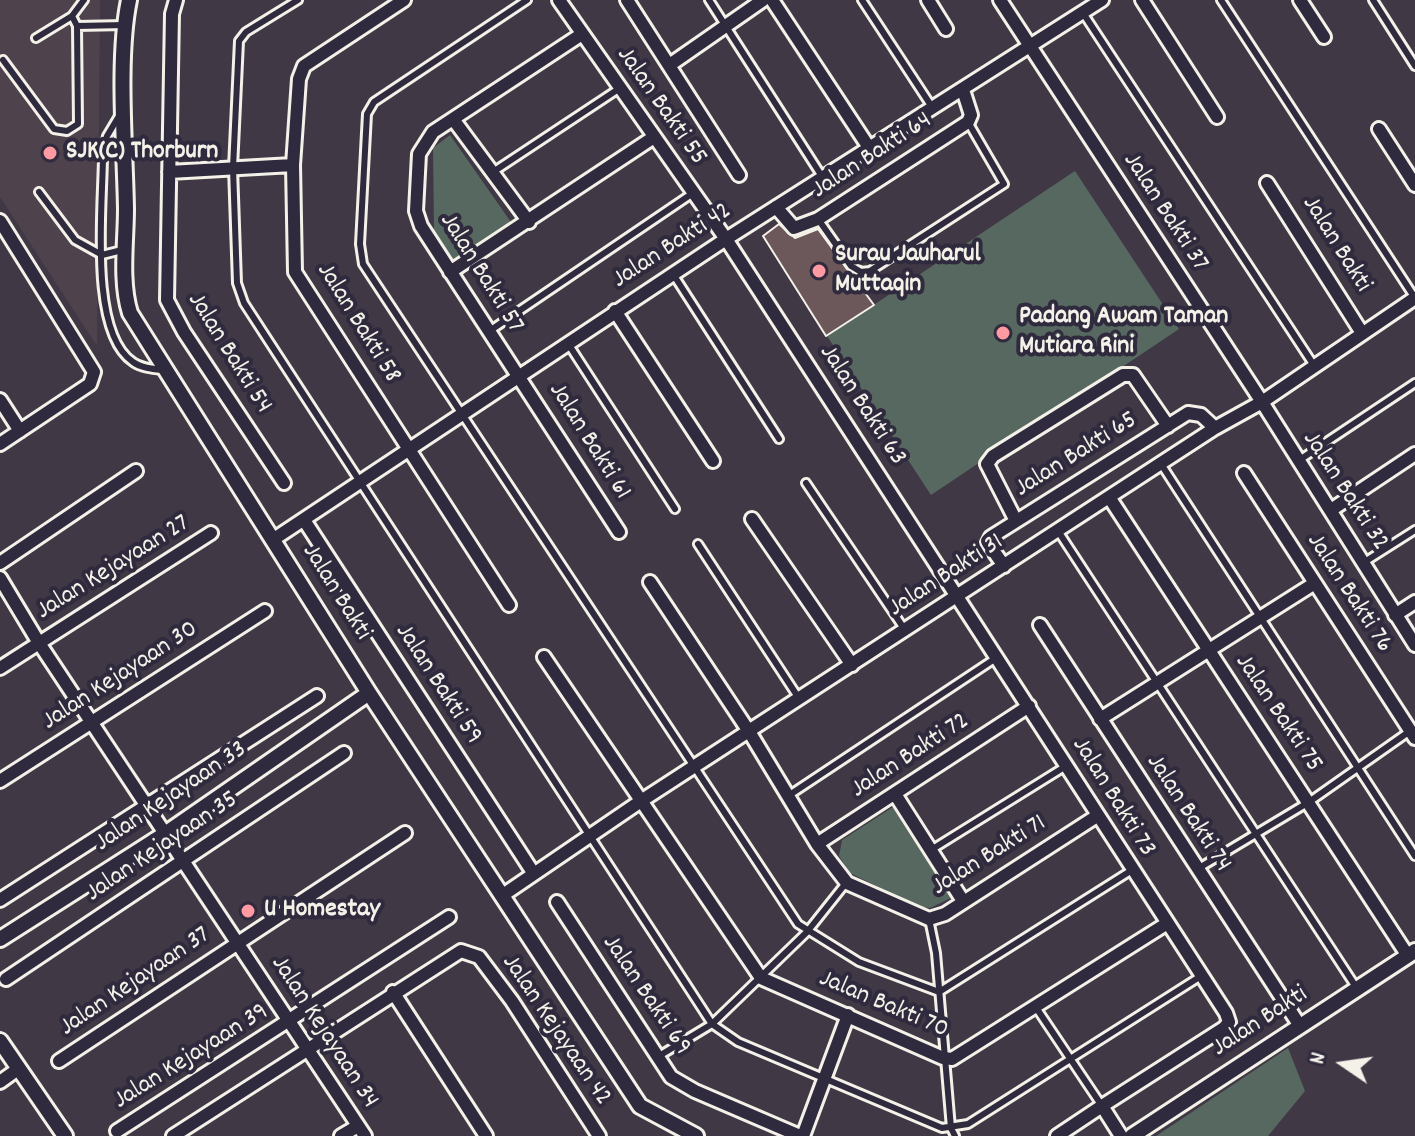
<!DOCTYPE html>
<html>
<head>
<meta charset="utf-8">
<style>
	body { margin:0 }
	#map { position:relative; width:1415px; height:1136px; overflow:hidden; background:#413846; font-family:Dekko,sans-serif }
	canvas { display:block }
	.north { position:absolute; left:1303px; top:1024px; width:80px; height:80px; -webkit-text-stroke:6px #2f2a3d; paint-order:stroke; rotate:283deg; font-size:22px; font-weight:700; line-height:32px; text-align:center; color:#f4f1e8 }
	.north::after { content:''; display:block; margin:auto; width:28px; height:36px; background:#f4f1e8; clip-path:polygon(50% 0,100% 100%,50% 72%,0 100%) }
</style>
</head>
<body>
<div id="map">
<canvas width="1415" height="1136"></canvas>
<div class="north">N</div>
</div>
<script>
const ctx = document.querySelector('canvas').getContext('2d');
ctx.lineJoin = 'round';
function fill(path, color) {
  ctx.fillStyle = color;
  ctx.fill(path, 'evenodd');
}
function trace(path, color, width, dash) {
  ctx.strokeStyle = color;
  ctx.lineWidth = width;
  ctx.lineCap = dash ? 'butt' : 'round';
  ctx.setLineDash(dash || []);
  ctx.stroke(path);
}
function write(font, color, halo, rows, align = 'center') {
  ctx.font = font + ' Dekko,sans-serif';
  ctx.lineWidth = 8;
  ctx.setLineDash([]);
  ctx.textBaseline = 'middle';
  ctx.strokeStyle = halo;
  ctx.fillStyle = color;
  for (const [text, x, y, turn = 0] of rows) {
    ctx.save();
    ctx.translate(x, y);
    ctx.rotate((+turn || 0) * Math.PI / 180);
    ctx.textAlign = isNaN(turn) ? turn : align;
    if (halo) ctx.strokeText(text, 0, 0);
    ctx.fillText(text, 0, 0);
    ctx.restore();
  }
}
const built = new Path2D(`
	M0,0H100L97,346L0,197Z`);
const green = new Path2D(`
	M450,135L513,225L453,264L434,231L433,148Z
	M1075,171L1179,329L931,495L827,336Z
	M896,805L953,897L930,908L919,907L850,873L839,856L842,840Z
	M1288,1048L1305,1091L1268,1136H1156Z`);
const building = new Path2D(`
	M779,224L795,238L818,229L874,305L826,336L763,236Z`);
const service = new Path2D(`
	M298,0L246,32L239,41L233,168L237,283L244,303L712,1024L738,1042L942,1128L968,1124L1201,976
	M527,0L374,102L367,114L360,244L363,264L798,924L859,962L939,992L1132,870
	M709,0L823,178
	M862,0L932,107
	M1221,0L1415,298
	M1373,0L1415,66
	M1083,13L1315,367
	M77,26L125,25
	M36,38L72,16L84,0
	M3,60L54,129L67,131L78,124L77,26L72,16
	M119,116L107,136L103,155C103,204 88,332 133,362C141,368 153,369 163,370
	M493,172L620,88
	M39,192L75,240L102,255L122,250
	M818,219L851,266L861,272L870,271L1004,184L968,122
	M673,274L779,439
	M488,332L693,193
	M569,345L675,509
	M1298,461L1415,383
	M1161,464L1415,856
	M806,483L905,630
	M1058,531L1356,987
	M698,544L800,700
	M1363,563L1415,530
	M788,796L996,658
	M931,850L1066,766
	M1199,868L1309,802L1410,731
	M929,919L936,953L951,1128L955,1136
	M1035,1006L1102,1106
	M659,1056L712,1024L807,932L846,883`);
const minor = new Path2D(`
	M176,0L172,14L167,300L184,332L284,483
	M404,0L304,66L299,79L293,165L295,272L509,605
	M559,0L726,239L1226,1013L1229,1022L1224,1028L1102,1106
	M627,0L739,175
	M772,0L870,149
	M928,0L946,29
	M1000,0L1262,402L1415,645
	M1142,0L1217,117
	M1300,0L1324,37
	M582,34L433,132L419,154L416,211L421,226L619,532
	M671,64L763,0
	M453,119L529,222
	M1379,129L1415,185
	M169,172L293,165
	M1267,183L1362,333
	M776,207L794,228L818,219L968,122L971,115L963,90
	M0,221L94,372L90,384L0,444
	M450,272L654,137
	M615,311L713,461
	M0,400L20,431
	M1244,473L1415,738
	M1109,497L1408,956
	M1331,510L1415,454
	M752,519L852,665
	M304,520L534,874
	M1016,521L987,464L993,456L1123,375H1133L1168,426
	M274,539L726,239L1102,0
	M0,563L136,471
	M1004,566L988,543L991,537L1188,413L1201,415L1215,428
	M0,578L39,643L365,1136
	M650,582L750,733L817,844L847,883L929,919L945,914L1097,816
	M1395,615L1415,602
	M1040,625L1300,1026
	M544,657L761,978L943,1058L952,1059L1166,924
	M0,668L211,533
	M1100,719L1315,583
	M0,781L265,611
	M895,794L963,901
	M817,844L1029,706
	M503,895L641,801L1215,428L1262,402L1415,298
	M0,900L317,696
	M557,902L671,1077L695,1091L800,1136
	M6,979L344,753
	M393,992L486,1136
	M59,1061L405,833
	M0,1082L18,1069
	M117,1131L449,917
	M173,1136L461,951L479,957L512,1001L599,1136
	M341,1136L358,1126
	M803,1136L848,1015
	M1057,1136L1102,1106L1121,1136`);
const tertiary = new Path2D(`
	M129,0C117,58 125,148 126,209C126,241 120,281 130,313L369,693L640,1106L696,1136
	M0,939L165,834L369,693
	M0,1041L65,1136
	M1132,1136L1415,951`);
const markers = [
	[50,153,8,"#ff9aa2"],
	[819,271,8,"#ff9aa2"],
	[1003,333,8,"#ff9aa2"],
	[248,911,8,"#ff9aa2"]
];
const streetNames = [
	["Jalan Bakti 55",660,107,55],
	["Jalan Bakti 64",873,157,-33],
	["Jalan Bakti 37",1164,213,57],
	["Jalan Bakti",1335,245,58],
	["Jalan Bakti 42",673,247,-33],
	["Jalan Bakti 57",480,274,58],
	["Jalan Bakti 58",357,324,58],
	["Jalan Bakti 54",228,354,58],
	["Jalan Bakti 63",861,406,57],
	["Jalan Bakti 61",588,442,58],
	["Jalan Bakti 65",1077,456,-32],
	["Jalan Bakti 32",1344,492,57],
	["Jalan Kejayaan 27",114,569,-32],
	["Jalan Bakti 31",947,577,-33],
	["Jalan Bakti",335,593,58],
	["Jalan Bakti 76",1348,594,57],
	["Jalan Kejayaan 30",121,677,-33],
	["Jalan Bakti 59",437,685,57],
	["Jalan Bakti 75",1277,714,56],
	["Jalan Bakti 72",911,757,-33],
	["Jalan Kejayaan 33",172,798,-34],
	["Jalan Bakti 73",1112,798,58],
	["Jalan Bakti 74",1187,814,57],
	["Jalan Kejayaan 35",163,848,-34],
	["Jalan Bakti 71",990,857,-32],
	["Jalan Kejayaan 37",136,983,-34],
	["Jalan Bakti 69",645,996,56],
	["Jalan Bakti 70",883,1006,23],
	["Jalan Bakti",1261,1023,-33],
	["Jalan Kejayaan 42",555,1031,56],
	["Jalan Kejayaan 34",323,1033,57],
	["Jalan Kejayaan 39",192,1058,-32]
];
const poiNames = [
	["SJK(C) Thorburn",66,153],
	["Surau Jauharul",835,256],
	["Muttaqin",835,286],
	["Padang Awam Taman",1019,318],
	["Mutiara Rini",1019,348],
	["U Homestay",264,911]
];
fill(built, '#4e424c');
fill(green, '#576860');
fill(building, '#6c585a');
trace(building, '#f4f1e8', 2);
trace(service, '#f4f1e8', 12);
trace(minor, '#f4f1e8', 18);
trace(tertiary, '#f4f1e8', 20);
trace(service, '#2f2a3d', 6);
trace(minor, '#2f2a3d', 12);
trace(tertiary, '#2f2a3d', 14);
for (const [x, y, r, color] of markers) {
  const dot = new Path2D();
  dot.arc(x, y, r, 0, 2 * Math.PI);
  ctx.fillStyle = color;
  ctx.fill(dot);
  trace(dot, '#2f2a3d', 3);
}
write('26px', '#f4f1e8', '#2f2a3d', streetNames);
write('bold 26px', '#f4f1e8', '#2f2a3d', poiNames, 'left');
</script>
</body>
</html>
